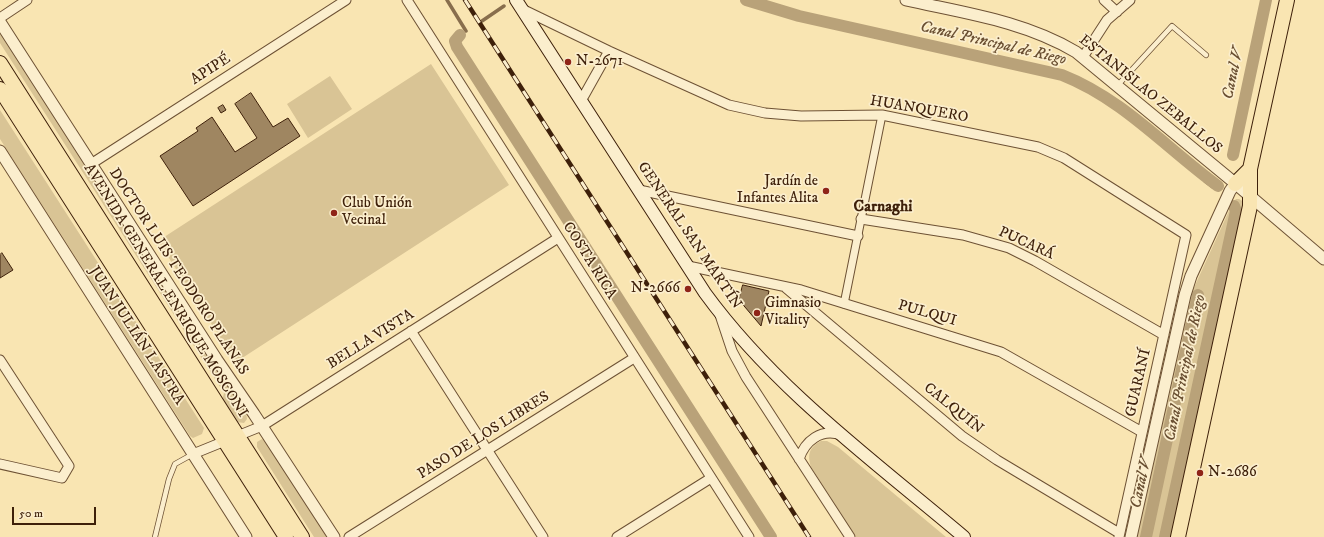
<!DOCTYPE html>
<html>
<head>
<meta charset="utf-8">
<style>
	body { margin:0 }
	#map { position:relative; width:1324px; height:537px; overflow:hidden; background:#f9e5b2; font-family:"IM FELL DW Pica",serif }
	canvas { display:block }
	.scale { position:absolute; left:12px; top:507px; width:84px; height:18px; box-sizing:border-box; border:2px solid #3e200a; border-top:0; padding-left:5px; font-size:12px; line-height:14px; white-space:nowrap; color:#3e200a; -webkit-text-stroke:3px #fbeecd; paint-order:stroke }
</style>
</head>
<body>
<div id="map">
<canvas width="1324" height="537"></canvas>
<div class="scale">50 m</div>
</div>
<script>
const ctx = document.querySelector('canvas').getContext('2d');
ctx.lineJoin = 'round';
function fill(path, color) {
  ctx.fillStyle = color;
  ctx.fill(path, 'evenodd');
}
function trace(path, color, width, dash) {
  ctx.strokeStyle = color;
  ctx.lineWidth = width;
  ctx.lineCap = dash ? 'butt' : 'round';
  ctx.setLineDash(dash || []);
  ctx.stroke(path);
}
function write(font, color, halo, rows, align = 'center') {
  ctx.font = font + ' "IM FELL DW Pica",serif';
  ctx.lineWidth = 3.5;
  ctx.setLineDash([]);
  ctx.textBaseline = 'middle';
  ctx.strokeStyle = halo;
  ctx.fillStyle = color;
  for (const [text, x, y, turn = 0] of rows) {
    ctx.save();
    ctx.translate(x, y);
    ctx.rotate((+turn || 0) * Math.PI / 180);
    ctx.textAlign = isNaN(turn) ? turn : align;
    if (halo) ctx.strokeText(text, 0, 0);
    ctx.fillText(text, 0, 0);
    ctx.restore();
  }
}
const green = new Path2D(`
	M0,30L246,413L247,419L244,423L237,422L222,401L224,393L0,43Z
	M431,64L509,185L236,362L158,241Z
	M330,76L352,109L308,138L287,104Z
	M0,110L204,428L202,434L193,438L190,436L0,139Z
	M1236,199H1239L1244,202L1173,537H1137L1192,292L1233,202Z
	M262,439L267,443L328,537H314L257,447V442Z
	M821,441H827L838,447L946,537H856L811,467C807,455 809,447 821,441Z`);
const stream = new Path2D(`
	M447,0L466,31
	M482,21L504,6
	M1205,176V181L1213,187`);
const canal = new Path2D(`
	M746,0L799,16L1062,75C1123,99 1166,148 1218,186
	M460,35L455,41L457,47L771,537
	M1233,155L1266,0
	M1146,537L1198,295
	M1165,537L1236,211L1234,206`);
const building = new Path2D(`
	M251,93L273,127L288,118L300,136L193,206L160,156L198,131L196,128L212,117L235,152L257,138L235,104Z
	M223,105L226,110L221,113L218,108Z
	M2,253L13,270L0,278V255Z
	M743,285L769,291L761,326L739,300Z`);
const service = new Path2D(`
	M1118,85L1172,26L1206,55
	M155,537L169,479L175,464L193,454`);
const pedestrian = new Path2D(`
	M844,304L882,115`);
const minor = new Path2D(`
	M407,0L749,537
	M1104,0L1117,12
	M522,9L609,51L729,105L765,113L801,116L882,115L1038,147L1064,158L1186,235L1119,537
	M0,18L27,0
	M1083,57L1107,20L1130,0
	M581,101L609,51
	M91,164L346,0
	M639,190L858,236
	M861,219L963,235L1009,248L1035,261L1164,335
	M688,266L801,290L1001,352L1142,432
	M786,288L962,436L997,460L1119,533
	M720,315L732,351L746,377L850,537
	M411,331L543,537
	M0,360L69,466L62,478L0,464
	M193,454L262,426L558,238
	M799,459C805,441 821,428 841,435
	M349,537L634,358
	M617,537L711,478`);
const tertiary = new Path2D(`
	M906,0C964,13 1024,21 1076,52L1230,179L1324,259
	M0,22L217,360L254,414L334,537
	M0,151L246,537
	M1131,537L1185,295L1191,276L1230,191L1235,184`);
const secondary = new Path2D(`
	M516,0L705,293C775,389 874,461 964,537`);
const primary = new Path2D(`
	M1235,184L1250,169
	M1178,537L1250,206V169L1287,0`);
const trunk = new Path2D(`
	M0,63L302,537
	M0,89L286,537`);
const rail = new Path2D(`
	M465,0L809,537`);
const markers = [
	[568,62,4,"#8f2418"],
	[826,191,4,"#8f2418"],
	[334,213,4,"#8f2418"],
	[688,289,4,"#8f2418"],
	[757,313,4,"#8f2418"],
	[1200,473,4,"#8f2418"]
];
const poiNames = [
	["N-2671",576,62],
	["Jardín de",818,182,"right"],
	["Infantes Alita",818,199,"right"],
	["Club Unión",342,204],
	["Vecinal",342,221],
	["N-2666",680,289,"right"],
	["Gimnasio",765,304],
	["Vitality",765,321],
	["N-2686",1208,473]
];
const streetNames = [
	["APIPÉ",211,70,-33],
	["ESTANISLAO ZEBALLOS",1150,95,39],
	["HUANQUERO",919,110,10],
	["GENERAL SAN MARTÍN",689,236,56],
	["PUCARÁ",1026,244,24],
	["COSTA RICA",589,261,58],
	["DOCTOR LUIS TEODORO PLANAS",178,272,57],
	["AVENIDA GENERAL ENRIQUE MOSCONI",165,291,58],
	["PULQUI",927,314,16],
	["JUAN JULIÁN LASTRA",136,336,57],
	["BELLA VISTA",371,340,-32],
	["GUARANÍ",1139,383,-77],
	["CALQUÍN",953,409,39],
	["PASO DE LOS LIBRES",484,436,-32]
];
const waterNames = [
	["Canal Principal de Riego",993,44,13],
	["Canal V",1234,74,-78],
	["Canal Principal de Riego",1186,368,-78],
	["Canal V",1142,483,-78]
];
const neighbourhoodNames = [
	["Carnaghi",883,208]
];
fill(green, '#d9c495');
trace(stream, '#886e4d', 3.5);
trace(canal, '#b9a279', 12);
fill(building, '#9f8661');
trace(building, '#3e200a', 1);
trace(service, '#6d5134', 6);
trace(pedestrian, '#6d5134', 9);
trace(minor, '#6d5134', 11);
trace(tertiary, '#6d5134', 13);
trace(secondary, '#3e200a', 14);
trace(primary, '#3e200a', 16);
trace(trunk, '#3e200a', 16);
trace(service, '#fbeecd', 4.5);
trace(pedestrian, '#fbeecd', 7);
trace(minor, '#fbeecd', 9);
trace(tertiary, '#fbeecd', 11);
trace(secondary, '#fbeecd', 12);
trace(primary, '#f9e5b2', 14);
trace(trunk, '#f9e5b2', 14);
trace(rail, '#3e200a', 4.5);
trace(rail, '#fbeecd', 3, [9]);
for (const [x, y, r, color] of markers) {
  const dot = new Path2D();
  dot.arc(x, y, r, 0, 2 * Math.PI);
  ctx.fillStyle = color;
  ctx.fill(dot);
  trace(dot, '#fbeecd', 1.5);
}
write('15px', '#3e200a', '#fbeecd', poiNames, 'left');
write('15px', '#3e200a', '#fbeecd', streetNames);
write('italic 16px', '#694e31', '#fbeecd', waterNames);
write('bold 16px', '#3e200a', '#fbeecd', neighbourhoodNames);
</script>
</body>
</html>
